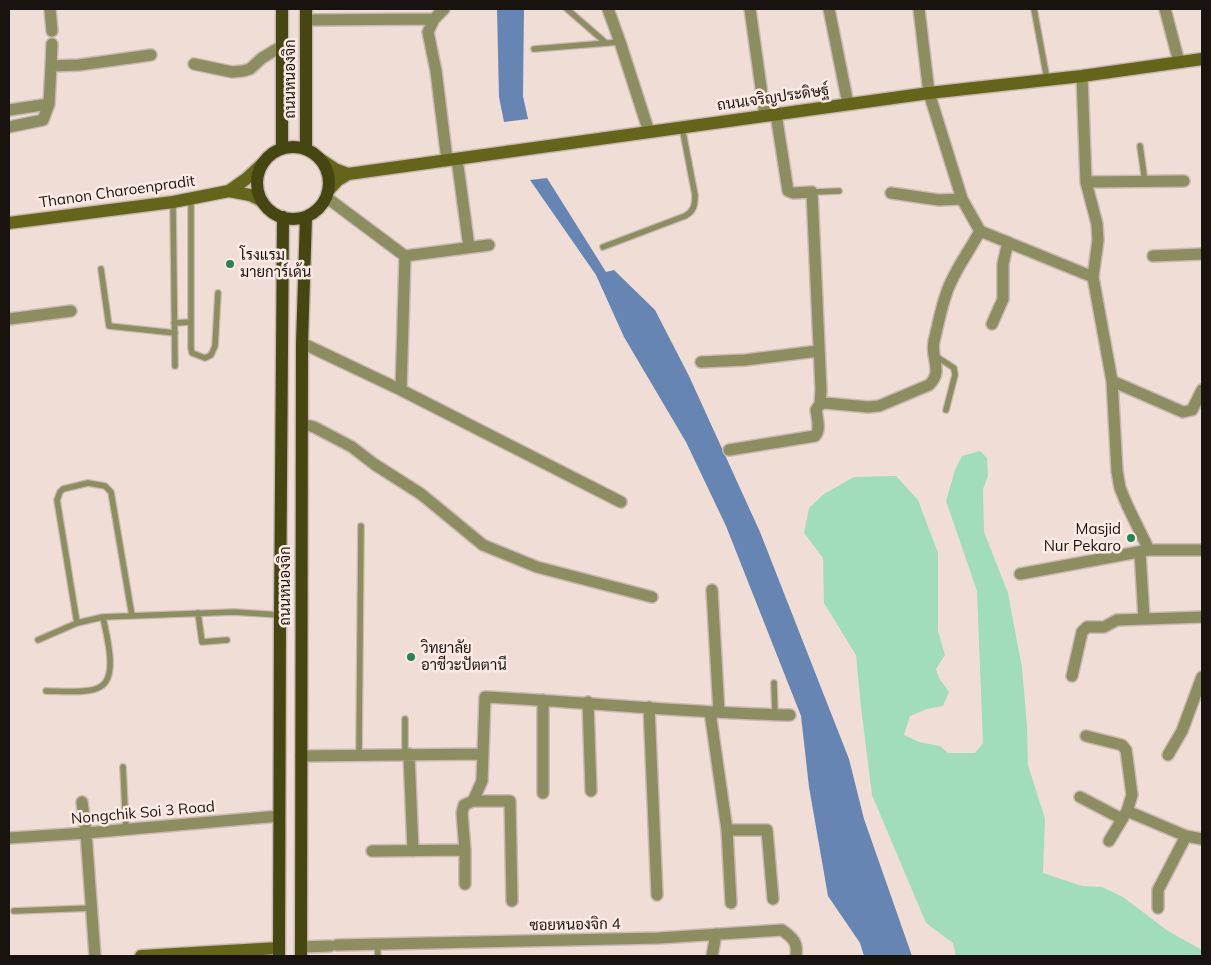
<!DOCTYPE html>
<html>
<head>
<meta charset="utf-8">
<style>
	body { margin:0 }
	#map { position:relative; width:1211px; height:965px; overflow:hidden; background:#f0ded6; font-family:Mulish,sans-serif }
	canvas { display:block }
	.frame { position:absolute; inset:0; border:10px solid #191310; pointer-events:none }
</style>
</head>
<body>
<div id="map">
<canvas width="1211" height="965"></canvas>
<div class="frame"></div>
</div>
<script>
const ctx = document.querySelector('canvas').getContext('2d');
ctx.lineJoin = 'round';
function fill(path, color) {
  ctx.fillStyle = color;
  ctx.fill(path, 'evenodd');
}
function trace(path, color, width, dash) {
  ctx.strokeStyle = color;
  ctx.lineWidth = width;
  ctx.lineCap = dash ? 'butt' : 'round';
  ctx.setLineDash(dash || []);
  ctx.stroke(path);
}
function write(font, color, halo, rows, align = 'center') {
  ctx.font = font + ' Mulish,Sarabun,sans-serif';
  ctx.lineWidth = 5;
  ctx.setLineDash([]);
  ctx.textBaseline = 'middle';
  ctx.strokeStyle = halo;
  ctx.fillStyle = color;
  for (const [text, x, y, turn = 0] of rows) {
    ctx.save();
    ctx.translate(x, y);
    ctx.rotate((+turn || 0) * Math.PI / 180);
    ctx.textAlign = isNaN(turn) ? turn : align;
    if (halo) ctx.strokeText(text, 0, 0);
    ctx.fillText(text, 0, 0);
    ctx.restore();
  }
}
const green = new Path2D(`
	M980,451L987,458L988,476L983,489L984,532L1008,593L1022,668L1027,726L1028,765L1045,819L1043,873L1082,886L1102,887L1123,897L1168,931L1202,950V956H956L953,943L926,923L872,795L861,707L856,655L824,603L823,558L804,533L809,508L824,494L854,477L896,476L918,500L938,553V631L945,655L936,669L939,678L949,692L943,706L927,709L910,716L904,735L919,742L940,746L948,753H975L983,743L977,591L946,501L955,470L962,456Z`);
const water = new Path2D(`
	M497,9H524L523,96L528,119L504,122L499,97Z
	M547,178L606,272L614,270L655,310L689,376L760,532L849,759L864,819L912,956H864L860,943L828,896L809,787L801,716L726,526L686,442L624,337L596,275L530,180Z`);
const lane = new Path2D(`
	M567,9L606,43
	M1034,9L1047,79
	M534,49L620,42
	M1140,146L1145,182
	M812,192L839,191
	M191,198V348L192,353L205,358L211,355L215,346L218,293
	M173,202L175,366
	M603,247L685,216C694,211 695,205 695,195L682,127
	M101,269L109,326L175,333
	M174,323L191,322
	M934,355L954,368L955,375L946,410
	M198,613L202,642L227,640
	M77,623L57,500L60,492L63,489L88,483L105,486L111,492L132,616
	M38,640L77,623L103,617L234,612L280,615
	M774,683L775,714
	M46,691C59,691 89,694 100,687C119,677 106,634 103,617
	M359,754L361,526
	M405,754V719
	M123,767L126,830
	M14,911L92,908
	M377,944L378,956`);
const street = new Path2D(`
	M50,9L52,31
	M444,9L434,19L428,32L436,71L447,160
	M608,9L620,42L649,132
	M750,9L765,116
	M829,9L848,104
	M919,9L929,93L962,199L980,231L1093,277
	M1165,9L1179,62
	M306,20L434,19
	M194,64L232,72L243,71L250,69L262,58L282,46
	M51,66L52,44
	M1082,76L1086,182L1097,224L1098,240L1093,277L1112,381L1117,471L1120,488L1127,505L1149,550
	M9,110L49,104L51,66L79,65L151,55
	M776,114L788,191L793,193L812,192L821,390L820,404
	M9,127L43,120L49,104
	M457,159L469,247
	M1086,182L1184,181
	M891,193L939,200L962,199
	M326,197L405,256
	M1153,256L1202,254
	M9,319L71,311
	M992,324L1003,299V264L1008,242
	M302,343L401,390L621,502
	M701,362L745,360L818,351
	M1112,381L1183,412L1192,410L1202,390
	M401,390L405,256L489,245
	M302,424L314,427L352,447L374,464L421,494L483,545L537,567L652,597
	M729,450L815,436C821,430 817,418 816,410L820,404L825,403L868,407L879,406L929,385C944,371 930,358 934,341C939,322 942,300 951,282C959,264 971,248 980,231
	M1140,552L1144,618
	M1020,574L1149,550H1202
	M712,590L719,712
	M1072,676L1082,632L1087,627H1104L1117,620L1202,617
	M543,700V793
	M588,702L591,791
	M649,707L657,895
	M710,712L727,830L731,903
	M1086,736L1122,745L1126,750L1132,795L1127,811
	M409,754L413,851
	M1168,755L1182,731L1202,677
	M301,756L483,754
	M1080,797L1122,819
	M473,801H510L512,901
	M82,802L86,833L95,956
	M727,830H767L773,899
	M9,838L86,833L279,816
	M1109,841L1127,811L1186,836L1202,839
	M372,851L465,850
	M465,884V850L462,813L464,805L473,801L482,781L485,697C587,702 688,713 790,715
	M1158,908V890L1186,836
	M337,945L659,938L782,930C793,938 798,942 796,956
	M301,947L330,946
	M712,956L716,934`);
const secondary = new Path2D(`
	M320,159L335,169L348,174
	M229,191L246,179L263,163
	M328,191L338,180L348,174L929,93L1082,76L1202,59
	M9,223L173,202L229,191L250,195L262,201
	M141,956L279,948`);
const primary = new Path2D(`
	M282,9V148
	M306,9V149
	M257 183a36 36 0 1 1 72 0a36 36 0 1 1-72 0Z
	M279,956L280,615L283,217
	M301,956L302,343L306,217`);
const markers = [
	[230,264,5,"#2a8357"],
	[1131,538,5,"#2a8357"],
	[411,657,5,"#2a8357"]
];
const streetNames = [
	["ถนนหนองจิก",290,79,-90],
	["ถนนเจริญประดิษฐ์",773,98,-8],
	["Thanon Charoenpradit",117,192,-8],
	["ถนนหนองจิก",285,586,-90],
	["Nongchik Soi 3 Road",143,813,-5],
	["ซอยหนองจิก 4",575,925,-1]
];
const poiNames = [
	["โรงแรม",240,255],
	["มายการ์เด้น",240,272],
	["Masjid",1121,529,"right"],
	["Nur Pekaro",1121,546,"right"],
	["วิทยาลัย",421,648],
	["อาชีวะปัตตานี",421,665]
];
fill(green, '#a1dcbb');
fill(water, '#6785b3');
trace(lane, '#c9b9b2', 8);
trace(street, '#c9b9b2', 14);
trace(secondary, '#c9b9b2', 15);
trace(primary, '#c9b9b2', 15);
trace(lane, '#8c8d61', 5.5);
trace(street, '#8c8d61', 11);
trace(secondary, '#64641a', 12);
trace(primary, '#464613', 12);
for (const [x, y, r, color] of markers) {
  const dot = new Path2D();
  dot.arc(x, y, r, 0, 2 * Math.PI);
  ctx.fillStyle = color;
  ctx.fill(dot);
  trace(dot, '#fdebe3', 2);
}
write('15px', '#191310', '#fdebe3', streetNames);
write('15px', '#191310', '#fdebe3', poiNames, 'left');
</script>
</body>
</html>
